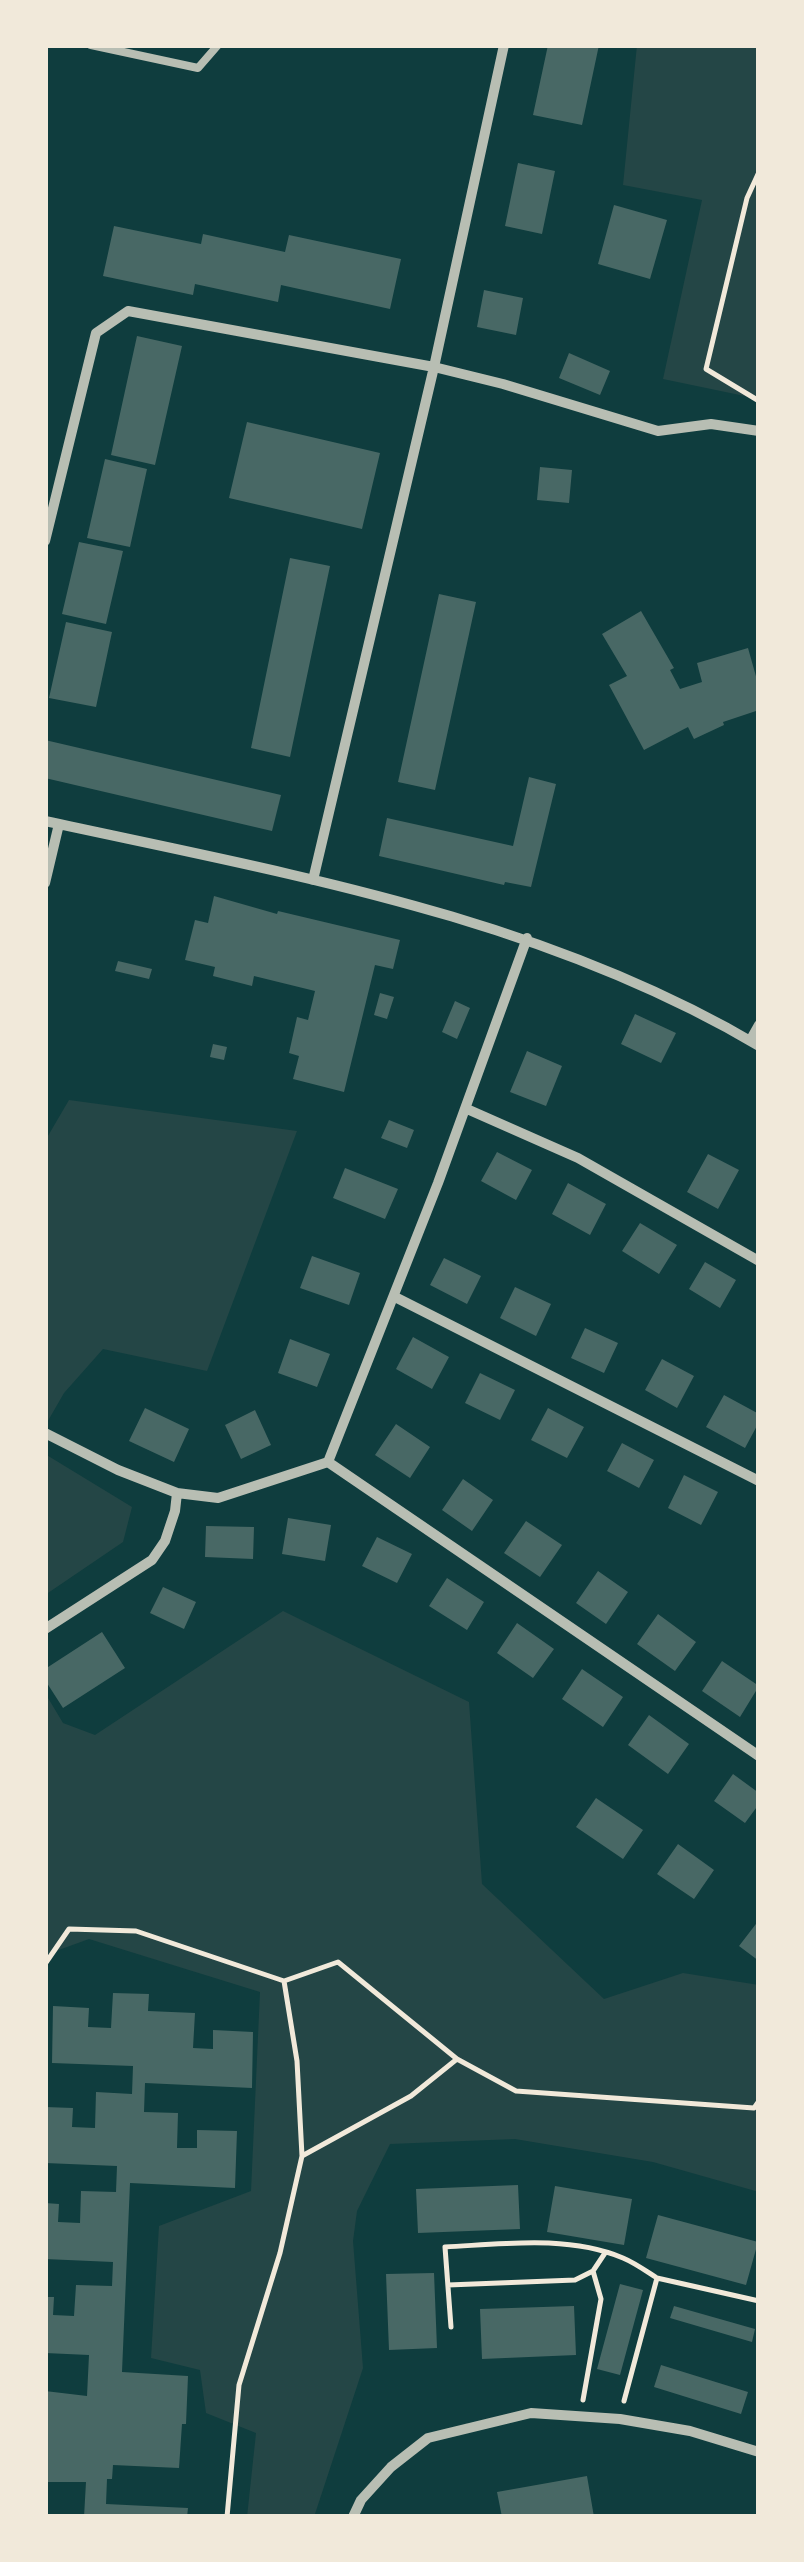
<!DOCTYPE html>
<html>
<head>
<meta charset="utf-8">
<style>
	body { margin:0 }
	#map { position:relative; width:804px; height:2562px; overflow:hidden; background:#0f3d3e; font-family:"Fira Sans Condensed",sans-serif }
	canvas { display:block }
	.frame { position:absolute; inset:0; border:48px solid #f1e9da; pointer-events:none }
</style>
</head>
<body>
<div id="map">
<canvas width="804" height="2562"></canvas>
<div class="frame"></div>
</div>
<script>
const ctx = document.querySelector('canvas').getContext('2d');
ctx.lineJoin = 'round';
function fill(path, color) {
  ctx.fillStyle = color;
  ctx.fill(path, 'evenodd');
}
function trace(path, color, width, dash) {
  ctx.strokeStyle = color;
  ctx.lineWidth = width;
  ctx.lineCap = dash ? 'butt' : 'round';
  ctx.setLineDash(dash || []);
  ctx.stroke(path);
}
const green = new Path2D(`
	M637,45H759V399L663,379L702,200L623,185Z
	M69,1100L297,1131L207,1371L103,1349L64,1393L45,1426V1141Z
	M45,1454L132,1507L123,1542L45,1595Z
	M283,1611L469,1702L482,1884L604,1999L683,1973L759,1985V2192L653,2162L515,2139L390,2144L357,2211L353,2241L363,2368L314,2517H247L256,2433L206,2413L200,2370L151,2358L159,2226L251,2191L260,1992L89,1939L45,1955V1693L63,1723L95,1735Z`);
const building = new Path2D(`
	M548,45H599L582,125L533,115Z
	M518,163L555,171L542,234L505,226Z
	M614,205L667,220L650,279L598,264Z
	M114,226L201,244L203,234L285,252L289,235L401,259L390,309L281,285L278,302L195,284L193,295L103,276Z
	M484,290L523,298L516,335L477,327Z
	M137,336L182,346L155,465L111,455Z
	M569,353L610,371L600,395L559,378Z
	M247,422L380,453L362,529L229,498Z
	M105,459L147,469L130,547L87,538Z
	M540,467L572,470L569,503L537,500Z
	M79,542L123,551L106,624L62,614Z
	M290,558L330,566L290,757L251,748Z
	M439,594L476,602L435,790L398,782Z
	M641,611L674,668L670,670L680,689L702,682L697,663L748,648L759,687V710L723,722L724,725L694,739L688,727L644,750L609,685L627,676L602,634Z
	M66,622L112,632L96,707L49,698Z
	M45,740L281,795L272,831L45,778Z
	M529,777L556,784L531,887L505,882L504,885L379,856L387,818L513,846Z
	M214,896L277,914L278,911L400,940L393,969L375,965L344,1092L293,1079L299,1056L289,1053L297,1017L308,1020L315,991L254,976L252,986L213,976L215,967L185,960L195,920L208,923Z
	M118,961L152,969L149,979L115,971Z
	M380,993L394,997L387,1019L374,1015Z
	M455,1001L470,1008L457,1039L442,1032Z
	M635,1014L676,1033L661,1063L621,1044Z
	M213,1044L227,1047L224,1060L210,1057Z
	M527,1051L562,1066L546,1106L510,1092Z
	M389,1120L414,1130L407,1148L381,1138Z
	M497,1152L532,1170L516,1200L481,1181Z
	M708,1154L739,1170L718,1209L687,1192Z
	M345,1168L398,1189L385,1219L333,1198Z
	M568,1183L606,1204L590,1235L552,1214Z
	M640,1223L677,1245L659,1274L622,1251Z
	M312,1256L360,1273L349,1305L300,1288Z
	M444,1258L481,1276L467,1304L430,1285Z
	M705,1262L736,1280L720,1308L689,1289Z
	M515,1287L551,1304L536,1336L500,1318Z
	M585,1328L618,1343L604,1373L571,1358Z
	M413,1337L449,1357L432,1389L396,1369Z
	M290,1339L330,1354L317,1387L278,1373Z
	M662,1359L694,1376L677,1408L645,1390Z
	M480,1373L515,1390L500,1420L465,1403Z
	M724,1395L759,1414V1422L745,1448L706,1427Z
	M145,1408L189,1429L174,1462L129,1441Z
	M548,1408L584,1427L567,1458L531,1440Z
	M255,1410L271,1445L241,1459L225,1425Z
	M396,1424L430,1447L410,1478L375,1455Z
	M622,1443L654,1460L639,1488L607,1471Z
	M684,1475L718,1492L701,1525L668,1508Z
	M463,1479L493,1500L472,1531L442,1510Z
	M288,1518L331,1525L325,1561L282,1554Z
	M526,1521L562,1545L540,1577L504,1553Z
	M206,1526L254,1527L253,1559L205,1557Z
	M377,1537L412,1554L397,1583L362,1566Z
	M598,1571L628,1592L606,1624L576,1603Z
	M447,1578L484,1602L467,1630L429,1606Z
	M163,1587L196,1602L184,1629L150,1613Z
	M658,1614L696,1642L675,1671L637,1644Z
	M517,1623L554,1649L533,1678L497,1653Z
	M102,1632L125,1668L63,1708L45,1680V1669Z
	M722,1661L759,1686L740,1717L702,1691Z
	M582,1669L623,1697L603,1727L562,1699Z
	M649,1715L689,1744L668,1774L628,1745Z
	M733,1774L759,1793V1804L745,1823L714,1801Z
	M596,1798L643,1830L623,1859L576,1827Z
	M678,1844L714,1870L694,1899L657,1874Z
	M759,1920V1961L739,1946Z
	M113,1993L149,1994L148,2011L195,2013L193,2048L213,2049V2030L253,2032L252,2088L145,2083L144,2112L178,2113L177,2148H197V2130L237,2131L235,2188L130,2183L122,2372L188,2376L186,2424H182L179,2468L113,2465L112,2479H107L106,2504L188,2508L187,2517H84L86,2482H45V2391L87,2396L89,2355L45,2353V2297H54L53,2315L74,2316L76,2285L112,2286L113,2262L45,2259V2203L59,2204L58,2222L80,2223L81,2191L116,2192L117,2166L45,2163V2107L73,2108L72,2127L95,2128L96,2092L132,2094L133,2066L52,2063L53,2006L89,2008L88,2027L111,2028Z
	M518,2185L520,2229L418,2233L416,2189Z
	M555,2186L632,2199L624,2245L547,2232Z
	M658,2215L758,2242L746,2285L646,2258Z
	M434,2273L437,2348L389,2350L386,2274Z
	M620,2284L643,2290L620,2375L597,2369Z
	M574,2306L576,2355L482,2359L480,2309Z
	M674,2306L755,2329L752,2342L670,2318Z
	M661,2365L748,2392L741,2414L654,2387Z
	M587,2476L594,2517H502L497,2492Z`);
const path = new Path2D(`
	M759,172L747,198L706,369L759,401
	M45,1964L69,1929L136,1931L284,1981L297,2061L302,2156
	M284,1981L338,1962L457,2059
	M448,2285L575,2280L593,2271L605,2253
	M451,2327L445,2247C503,2244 568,2235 623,2258C635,2263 646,2271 657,2278
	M583,2400L601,2299L593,2271
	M624,2401L657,2278L759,2301
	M227,2517L239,2385L280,2253L302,2156L411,2096L457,2059L516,2091L754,2108L759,2101`);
const service = new Path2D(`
	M91,45L198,68L218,45`);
const minor = new Path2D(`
	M45,541L96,333L128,311L434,367L503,384L658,431L711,424L759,431
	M45,821C289,874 541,917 759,1046
	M313,880L434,367L504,45
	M45,883L59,824
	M750,1041L759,1025
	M467,1109L578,1158L759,1261
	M395,1297L759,1481
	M45,1433L118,1470L177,1493L218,1498L328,1462L759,1756
	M328,1462L438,1183L527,938
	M45,1629L152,1560L165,1541L175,1511L177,1493
	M353,2517L361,2500L391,2467L428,2438L531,2413L620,2419L690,2431L759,2452`);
fill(green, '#244646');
fill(building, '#486865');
trace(path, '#f1e9da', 5);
trace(service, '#b8beb3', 8);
trace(minor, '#b8beb3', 10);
</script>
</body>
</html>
